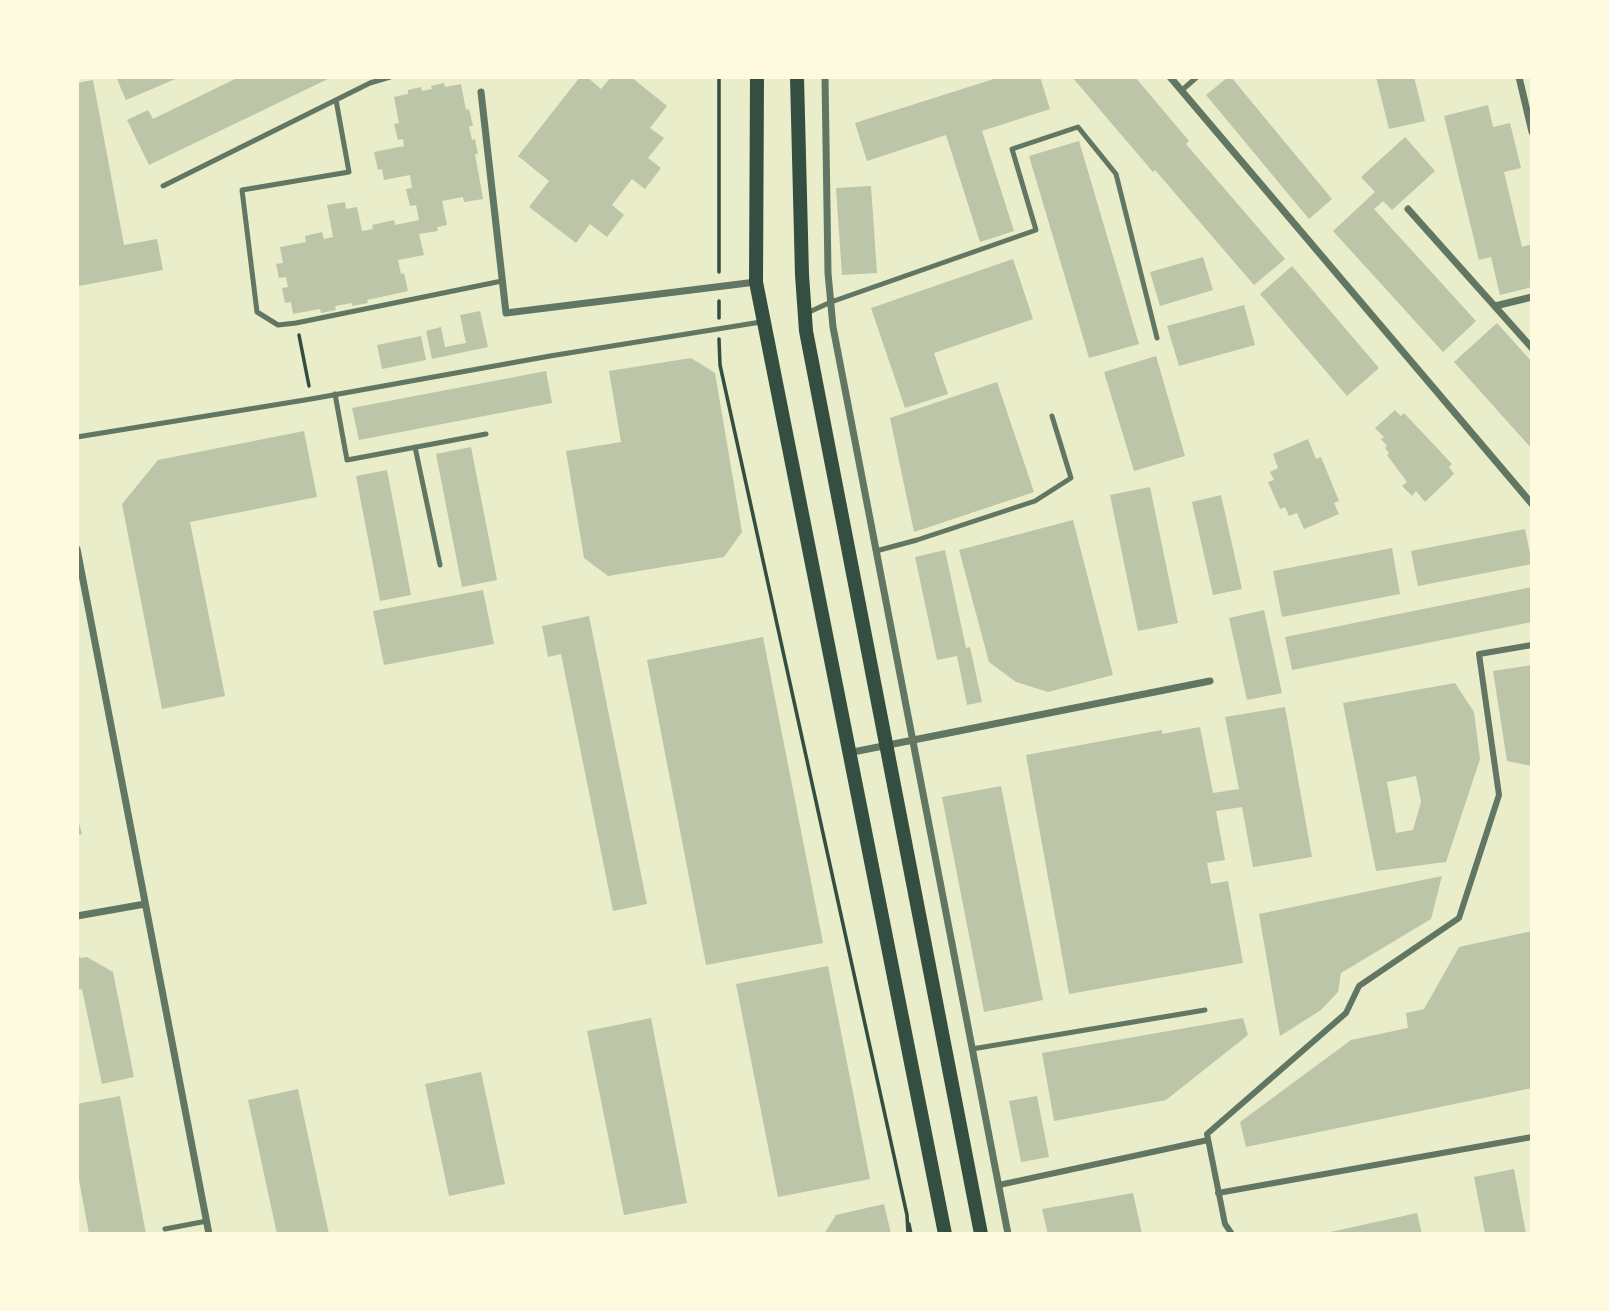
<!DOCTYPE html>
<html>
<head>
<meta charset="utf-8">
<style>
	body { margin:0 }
	#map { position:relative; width:1609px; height:1311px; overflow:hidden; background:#e9edc9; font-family:"Roboto Condensed",sans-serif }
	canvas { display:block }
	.frame { position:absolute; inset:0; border:79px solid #fefae0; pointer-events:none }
</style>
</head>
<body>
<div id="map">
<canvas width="1609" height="1311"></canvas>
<div class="frame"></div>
</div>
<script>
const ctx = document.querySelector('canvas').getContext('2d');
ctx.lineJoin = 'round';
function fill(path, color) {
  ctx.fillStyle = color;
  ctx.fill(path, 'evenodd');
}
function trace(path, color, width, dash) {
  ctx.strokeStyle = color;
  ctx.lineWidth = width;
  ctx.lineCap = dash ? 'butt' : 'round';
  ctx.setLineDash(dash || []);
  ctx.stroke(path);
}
const building = new Path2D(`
	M116,77H180L126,100Z
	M239,77H332L149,165L127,120L148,110L153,119Z
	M580,77H587L601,89L611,77H631L667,106L650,128L664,138L648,158L661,168L645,189L632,179L612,205L624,215L607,237L590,224L576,243L529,207L549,181L518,156Z
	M1000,77H1040L1050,109L982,131L1014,231L980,242L946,135L867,161L855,123Z
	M1072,77H1135L1189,141L1186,144L1285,259L1254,285L1155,170L1153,172Z
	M1228,77H1231L1332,199L1309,219L1206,95Z
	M1376,77H1414L1425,121L1389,129Z
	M93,80L124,245L157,239L163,270L79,286L77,274V83Z
	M444,83L445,87L461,84L466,110L469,109L473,126H469L472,140L475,139L478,154H475L483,199L464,202L463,197L442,201L447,225L437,227L438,231L419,234L424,255L398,260L401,274L404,273L408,291L367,300L368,303L352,306V303L335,306L336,310L321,313L320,309L293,314L291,302L285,303L282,288L288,287L286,277L279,278L276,264L283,263L280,247L306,242L305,236L322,232L324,239L333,237L327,205L345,202L346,209L357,207L362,231L373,229L372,225L394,220L395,225L419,220L416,205L410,206L406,189L412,188L410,175L384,180L382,169L378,170L374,152L404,146L403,139L398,140L394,124L399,123L394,97L408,94V90L421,87L422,91L432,89L431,86Z
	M1488,105L1493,127L1510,123L1521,168L1504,172L1522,247L1532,244V287L1500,295L1491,257L1479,260L1444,116Z
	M1405,137L1435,171L1392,210L1383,201L1374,209L1476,321L1443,352L1333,231L1375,192L1361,177Z
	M1079,141L1139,344L1089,358L1029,156Z
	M871,186L877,273L842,275L836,188Z
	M1203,257L1213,290L1160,306L1150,272Z
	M1013,259L1033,319L934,353L948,394L905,408L871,308Z
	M1292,266L1379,368L1347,396L1260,294Z
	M1244,305L1255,345L1179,366L1167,326Z
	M480,311L488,347L432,359L426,331L441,327L445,347L466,343L460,315Z
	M1497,323L1532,362V449L1454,362Z
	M421,336L426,360L382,369L377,345Z
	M1156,356L1185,456L1134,471L1104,372Z
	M691,358L715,373L742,532L724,557L608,576L584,558L566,451L621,442L609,371Z
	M546,371L552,403L359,440L352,408Z
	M997,382L1034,492L914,532L890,418Z
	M1395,410L1401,416L1404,413L1452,464L1449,467L1454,474L1425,502L1416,491L1412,496L1402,486L1407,482L1387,455L1389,453L1385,448L1387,446L1381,439L1384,437L1375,428Z
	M304,431L317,497L190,522L225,696L162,709L122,504L158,460Z
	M1308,439L1316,459L1321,457L1339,501L1334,503L1339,514L1304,529L1297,513L1289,516L1285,507L1280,509L1268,482L1274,480L1270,472L1278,468L1273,454Z
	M471,447L497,580L462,587L436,454Z
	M387,470L411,595L380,601L356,476Z
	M1150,487L1178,623L1138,631L1110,495Z
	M1221,495L1242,589L1213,595L1192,502Z
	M1073,520L1113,675L1048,692L1016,682L989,662L959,550Z
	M1525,529L1532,564L1418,586L1411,551Z
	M1392,548L1400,594L1282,617L1273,571Z
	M945,550L966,648L970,647L982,702L967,705L957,656L937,660L915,557Z
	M1532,587V622L1292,670L1285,637Z
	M483,590L494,644L384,665L373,611Z
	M1264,610L1282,693L1247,700L1229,618Z
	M589,616L647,904L613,911L561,654L548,657L542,626Z
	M763,637L823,943L706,965L647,660Z
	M1532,665V766L1507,761L1493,671Z
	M1455,683L1474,712L1480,759L1446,862L1376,871L1343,703ZM1416,776L1421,802L1413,830L1396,833L1387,782Z
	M1285,707L1312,857L1253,867L1242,807L1216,811L1225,860L1207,863L1211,884L1228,881L1243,963L1069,994L1026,755L1162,730V734L1200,727L1213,793L1239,789L1225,717Z
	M1001,786L1043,1000L984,1012L942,797Z
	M77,816L82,834L77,835Z
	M1442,876L1431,919L1341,973L1338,992L1321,1010L1280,1036L1259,914Z
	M1532,931V1088L1246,1147L1240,1122L1351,1040L1408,1028L1406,1013L1424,1009L1459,947Z
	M77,951L80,958L87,957L113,972L134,1077L102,1084L82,989L77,990Z
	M828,966L870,1179L778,1197L736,984Z
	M651,1018L687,1203L624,1215L587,1031Z
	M1243,1018L1248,1035L1166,1100L1054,1121L1042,1053Z
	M481,1072L505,1184L449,1196L425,1084Z
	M298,1089L329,1234H277L248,1100Z
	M120,1096L146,1234H89L77,1169V1104Z
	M1037,1096L1049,1157L1021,1162L1009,1101Z
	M1514,1169L1526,1234H1485L1474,1177Z
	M1133,1193L1142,1234H1048L1042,1209Z
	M884,1204L891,1234H824L836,1215Z
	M1417,1213L1422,1234H1326V1233Z`);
const path = new Path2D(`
	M719,77V272
	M719,301V318
	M299,335L309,386
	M719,339L720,365L907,1215L908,1234
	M909,1224L911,1234`);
const service = new Path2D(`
	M1181,91L1197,77
	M336,100L349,172L242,190L257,312L278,325L296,323L502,281
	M163,186L370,83L390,77
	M807,313L831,302L1036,230L1012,149L1078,127L1116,174L1157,338
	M335,394L347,460L486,434
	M77,437L311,399L550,356L761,322
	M415,447L440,565
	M876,551L917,540L1035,501L1071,478L1052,416
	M972,1049L1205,1010
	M165,1229L207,1221`);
const pedestrian = new Path2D(`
	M999,1185L1208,1140
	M1218,1193L1532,1137
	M1232,1234L1225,1224L1207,1134L1346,1013L1359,986L1459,918L1499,795L1479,654L1532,645`);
const minor = new Path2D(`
	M825,77L828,273L833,327L1008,1234
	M1170,77L1532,504
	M1519,77L1532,132
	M481,92L506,313L756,282
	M1408,209L1532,348
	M1495,306L1532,297
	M77,549L209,1234
	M848,753L1210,681
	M77,916L145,904`);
const secondary = new Path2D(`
	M757,77L756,282L945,1234
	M797,77L802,275L806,331L981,1234`);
fill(building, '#bcc5a7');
trace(path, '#344e41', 3.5);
trace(service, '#617663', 5);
trace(pedestrian, '#617663', 6);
trace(minor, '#617663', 7);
trace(secondary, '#344e41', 14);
</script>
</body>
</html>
